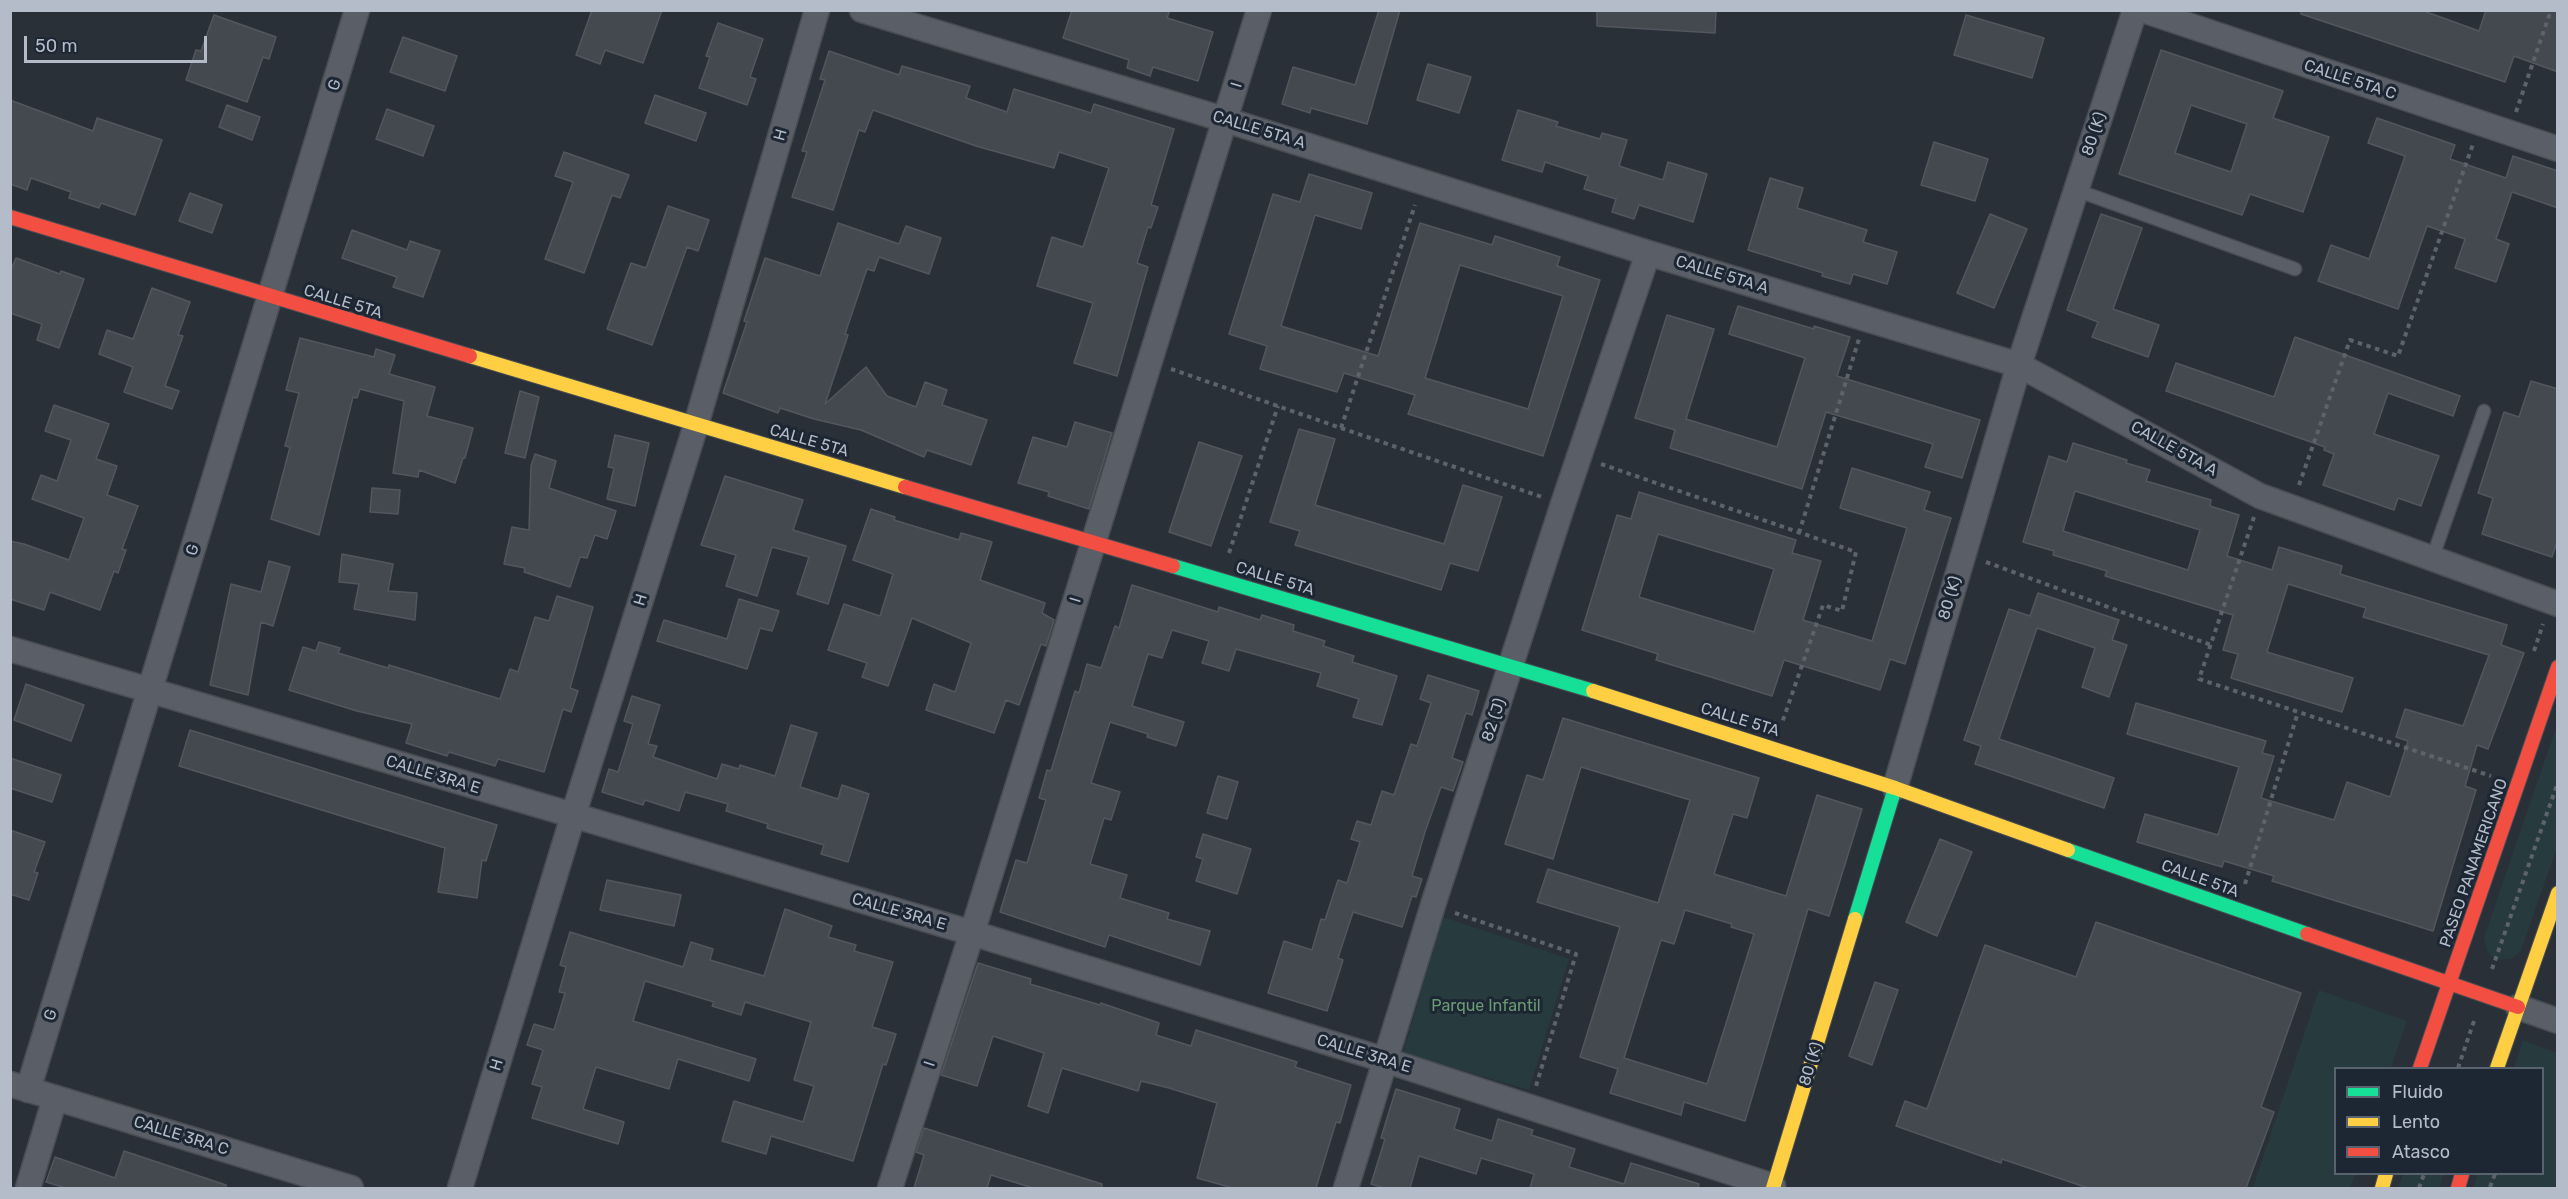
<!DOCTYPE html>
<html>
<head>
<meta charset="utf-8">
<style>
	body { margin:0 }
	#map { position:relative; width:2568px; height:1199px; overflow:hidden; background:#2a3038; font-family:Rubik,sans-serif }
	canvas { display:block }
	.frame { position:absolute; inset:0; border:12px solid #b4bcc9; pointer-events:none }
	.legend { position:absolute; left:2334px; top:1067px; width:210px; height:108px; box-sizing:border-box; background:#1d2633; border:2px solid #59626f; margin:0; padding:8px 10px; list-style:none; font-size:18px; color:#b4bcc9 }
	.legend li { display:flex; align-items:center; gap:12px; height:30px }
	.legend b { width:30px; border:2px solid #59626f }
	.scale { position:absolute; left:24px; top:36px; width:183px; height:27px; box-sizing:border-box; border:3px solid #b4bcc9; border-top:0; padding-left:8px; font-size:18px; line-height:21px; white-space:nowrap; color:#b4bcc9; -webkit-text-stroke:4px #1d2633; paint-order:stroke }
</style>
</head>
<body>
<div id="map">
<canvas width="2568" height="1199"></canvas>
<div class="frame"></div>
<ul class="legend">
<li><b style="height:8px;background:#16e098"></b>Fluido</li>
<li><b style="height:8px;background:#ffcf43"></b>Lento</li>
<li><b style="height:8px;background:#f24e42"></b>Atasco</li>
</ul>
<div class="scale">50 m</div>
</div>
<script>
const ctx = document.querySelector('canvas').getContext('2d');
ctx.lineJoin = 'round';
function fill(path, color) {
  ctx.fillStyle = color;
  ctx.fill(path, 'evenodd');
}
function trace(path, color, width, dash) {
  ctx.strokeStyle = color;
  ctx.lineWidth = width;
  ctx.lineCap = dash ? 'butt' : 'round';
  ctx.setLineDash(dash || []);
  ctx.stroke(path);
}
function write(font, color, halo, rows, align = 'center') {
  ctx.font = font + ' Rubik,sans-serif';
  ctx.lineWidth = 6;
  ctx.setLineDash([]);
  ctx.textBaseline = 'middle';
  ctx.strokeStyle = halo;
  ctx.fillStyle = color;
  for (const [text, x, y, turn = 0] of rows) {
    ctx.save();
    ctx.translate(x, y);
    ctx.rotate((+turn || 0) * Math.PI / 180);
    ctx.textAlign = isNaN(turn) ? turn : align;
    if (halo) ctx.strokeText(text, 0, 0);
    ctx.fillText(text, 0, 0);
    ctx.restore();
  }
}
const green = new Path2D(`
	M2557,725V847L2521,951L2511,959L2495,960L2487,951L2484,937Z
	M1443,917L1569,959L1529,1090L1403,1053Z
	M2319,990L2407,1021L2391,1068H2336V1174H2355L2350,1188H2253Z
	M2523,1040L2557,1053V1188H2473L2478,1174H2542V1068H2514Z
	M2403,1174H2444L2439,1188H2398Z`);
const building = new Path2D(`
	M592,10H662L643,63L605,50L600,64L576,55Z
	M1072,10H1170L1167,18L1213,32L1198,81L1153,67L1150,76L1127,68L1129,60L1063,38Z
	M1379,10H1400L1367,124L1311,108L1310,113L1282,104L1293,67L1355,85Z
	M1597,10H1716L1715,33L1597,26Z
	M2301,10H2421L2479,31L2486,10H2558V72L2514,56L2505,82L2301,14Z
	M214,15L276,37L269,59L263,57L247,102L186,80L196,50L201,51Z
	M1966,15L2044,38L2032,78L1954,55Z
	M718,23L763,39L750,77L756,79L747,105L699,88L710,57L706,56Z
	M403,37L457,56L445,91L390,72Z
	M2161,50L2283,91L2273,118L2329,137L2303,212L2250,194L2242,215L2119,174ZM2191,105L2247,124L2231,172L2175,153Z
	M829,51L899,75L902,66L970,86L966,98L1007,112L1014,89L1091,113L1094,104L1174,129L1151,205L1158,207L1151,228L1148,227L1137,263L1148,267L1117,376L1074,363L1093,303L1037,286L1052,237L1083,247L1109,168L1059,152L1054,168L976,146L873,110L865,132L859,130L833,210L792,197L807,152L802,151L825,80L820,79Z
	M1428,64L1471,77L1459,113L1417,100Z
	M655,95L706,113L696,141L645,123Z
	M10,100L93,131L97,118L162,140L135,215L101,203L99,208L69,198L71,192L31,178L27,190L10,184Z
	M227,105L260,117L252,140L219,127Z
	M387,109L434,126L423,156L376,139Z
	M1518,110L1558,122L1556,126L1600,139L1602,133L1627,140L1619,166L1663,180L1668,162L1707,174L1693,222L1639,205L1634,219L1612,212L1616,199L1584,189L1588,176L1545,162L1542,172L1502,160Z
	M2377,118L2455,145L2450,159L2506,178L2513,156L2558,171V208L2512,192L2496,239L2509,244L2496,282L2455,268L2465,239L2427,226L2398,309L2318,281L2331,245L2369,259L2405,156L2368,143Z
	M1934,142L1988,159L1975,201L1921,185Z
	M564,152L629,175L620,198L612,195L584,273L545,259L573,182L555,176Z
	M1309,174L1372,193L1361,229L1315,215L1281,326L1378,356L1420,223L1492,245L1495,236L1560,257L1557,266L1600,280L1543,456L1408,414L1415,395L1344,373L1337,392L1260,369L1267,346L1229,334L1273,194L1300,202ZM1460,265L1563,296L1528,409L1425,378Z
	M1770,178L1803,188L1797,208L1867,230L1863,242L1897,252L1887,284L1853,274L1850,284L1822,276L1823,273L1748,250Z
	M190,193L222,205L212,233L179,221Z
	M668,206L709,220L698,251L687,247L652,345L607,329L631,263L646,268Z
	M1990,214L2027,229L1994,308L1957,293Z
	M2101,214L2142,228L2113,309L2159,325L2148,357L2092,337L2098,322L2067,310Z
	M838,223L899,244L906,226L941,238L929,274L879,257L874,271L867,269L845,334L848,335L825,404L866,367L887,396L916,407L925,382L947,390L942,405L987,420L971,465L927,450L924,457L861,430L814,419L780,408L778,413L723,393L747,322L744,321L765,258L820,276Z
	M352,230L407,250L410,241L440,251L423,297L393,287L397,277L342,258Z
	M16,258L60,274L61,271L84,279L59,348L37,340L42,324L10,313V272Z
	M152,288L190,302L178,335L183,336L165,386L179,391L172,409L124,392L133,367L99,354L107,330L133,339Z
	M1738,306L1814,329V326L1850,337L1837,376L1980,420L1962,478L1925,467L1933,444L1826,412L1802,489L1670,448L1675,430L1635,418L1667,315L1714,329L1686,419L1777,447L1805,358L1729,334Z
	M2295,337L2460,396L2453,416L2388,393L2374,434L2439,456L2421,506L2398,498L2394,510L2323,485L2334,454L2324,450L2325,447L2166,391L2176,363L2274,397Z
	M300,338L374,357L376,349L395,355L389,374L435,387L427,416L473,428L465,458H463L455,483L419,470L418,477L393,473L404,401L360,389L357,398L353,397L319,535L271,519L290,447L285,446L299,393L286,390Z
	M2531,381L2558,389V539L2552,557L2482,534L2493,498L2478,493L2504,412L2519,417Z
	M520,391L539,397L525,458L505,453Z
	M54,405L109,424L96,459L117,466L107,495L138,506L122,549L126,550L118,573L114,571L100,610L50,592L44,610L10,599V541L24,544L69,560L84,518L32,499L41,475L57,481L71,440L45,431Z
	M1075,422L1112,433L1089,509L1048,496L1049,492L1018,483L1033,437L1067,447Z
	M1299,429L1335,439L1315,505L1444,544L1463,485L1502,497L1478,571L1450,563L1441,590L1295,545L1300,531L1270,522Z
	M615,435L649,443L635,506L607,499L614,468L608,467Z
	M1199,442L1242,456L1211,546L1169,532Z
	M2073,443L2127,460L2126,463L2150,470L2146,481L2211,500L2210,506L2239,515L2227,556L2272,570L2279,547L2342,566L2340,574L2507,625L2501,645L2524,653L2488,749L2477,745L2465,786L2476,790L2433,931L2272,881L2274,876L2224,861L2222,867L2137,842L2145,814L2218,835L2239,767L2127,734L2136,703L2266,741L2262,753L2274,756L2261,798L2334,820L2347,782L2390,797L2408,741L2396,737L2405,709L2463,726L2489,655L2363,617L2366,608L2288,584L2267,652L2353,678L2342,712L2231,678L2238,654L2223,650L2233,615L2105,576L2107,571L2053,555L2054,551L2023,542L2049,456L2067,462ZM2075,491L2200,530L2188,570L2063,531Z
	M535,454L556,461L549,488L616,511L607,539L595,535L587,558L580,557L570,587L524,572L525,568L504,564L512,527L529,530L531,466Z
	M1852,468L1930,492L1924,510L1951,518L1905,664L1890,659L1880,690L1784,660L1772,696L1656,660L1658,654L1582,630L1617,515L1631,519L1639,492L1796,540L1792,553L1821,561L1803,620L1872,641L1907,528L1840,508ZM1658,534L1774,569L1754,632L1639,597Z
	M725,476L803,500L793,530L846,546L828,604L797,594L809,557L772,547L757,596L726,586L736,555L701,545Z
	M372,488L400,490L398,514L370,512Z
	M871,509L895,517L894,520L959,540L961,533L992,542L980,580L1045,603L1042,613L1054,620L1046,646L1041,644L1019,705L1006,700L994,733L926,710L934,684L955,692L971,643L912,618L888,686L862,677L867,663L828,650L844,604L880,616L893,574L853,560Z
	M342,554L393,564L388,591L417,593L415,620L354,609L359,584L339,582Z
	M269,561L290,567L273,626L261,622L248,695L210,685L231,584L261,592Z
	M1132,585L1218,612L1219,607L1260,620L1262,615L1294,625L1293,631L1325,641L1323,646L1354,656L1352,662L1397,676L1382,725L1353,717L1359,699L1317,686L1321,673L1236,649L1229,671L1202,663L1209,641L1172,630L1162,658L1148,654L1132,706L1184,722L1176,746L1147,737L1148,734L1110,722L1091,783L1120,792L1111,820L1104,818L1090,864L1127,875L1120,898L1169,913L1167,919L1210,931L1200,965L1109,935L1105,947L1000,912L1016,860L1027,863L1046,800L1039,798L1047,770L1051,771L1075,691L1079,693L1087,664L1101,668L1115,626L1119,628Z
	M2038,593L2119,620L2112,640L2127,645L2109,697L2082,687L2095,648L2037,628L1999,739L2114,778L2104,808L1975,764L1981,746L1964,740L2009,609L2030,616Z
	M557,596L593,607L570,688L578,691L571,712L563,709L544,772L498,759L495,766L449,752L447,756L406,743L412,724L357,711L289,690L303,647L316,651L319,642L340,648L338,653L388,668L389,665L500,699L510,669L518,672L535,617L549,621Z
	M739,599L779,611L772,631L760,628L747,669L657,641L664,620L727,639Z
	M1428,675L1479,691L1472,715L1466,713L1452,758L1463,762L1453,791L1441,787L1425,832L1412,876L1422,879L1416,897L1412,896L1402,927L1353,912L1338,958L1343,960L1327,1011L1268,993L1284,941L1312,950L1321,919L1325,920L1338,880L1347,883L1360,842L1351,839L1357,821L1371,825L1382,791L1394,795L1411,744L1417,746L1431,703L1420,699Z
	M26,684L84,705L71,741L14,720Z
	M632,696L660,705L648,744L657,746L653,757L717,779L722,764L739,769L740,765L775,776L791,725L817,733L800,787L838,799L842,785L869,794L848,862L821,854L824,845L767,828L768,824L726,811L728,804L685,792L679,811L645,800L643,805L602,792L609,769L618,772L633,724L624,721Z
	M1563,718L1759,778L1747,818L1733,814L1714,874L1786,896L1817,795L1862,809L1829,916L1808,909L1745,1121L1684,1102L1681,1115L1610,1093L1618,1069L1580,1057L1620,927L1537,902L1548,869L1658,903L1690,800L1581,767L1553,859L1505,844L1527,775L1543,780ZM1685,910L1732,924L1731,927L1754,934L1707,1084L1624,1058L1661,940L1674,944Z
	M190,730L497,825L486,861L482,860L477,898L438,892L445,848L179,766Z
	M10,758L61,775L52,802L10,788Z
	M1218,776L1238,782L1227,819L1207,813Z
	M10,830L45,842L34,872L38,873L29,900L10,894Z
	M1203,834L1251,849L1237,894L1196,881L1203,859L1196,857Z
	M1940,839L1972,852L1937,936L1906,922Z
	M607,880L681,895L674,926L600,910Z
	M785,909L832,926L828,937L856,945L854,951L893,962L872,1027L896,1034L886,1065L883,1064L853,1161L771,1136L766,1154L722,1141L734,1101L803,1122L814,1086L794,1080L811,1022L745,1002L741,1015L712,1006L714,1002L645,981L633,1021L756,1059L749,1081L678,1059L669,1089L596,1067L583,1109L624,1122L618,1144L532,1118L542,1087L532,1084L543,1050L527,1045L534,1024L554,1030L565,993L559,992L566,967L560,965L570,932L683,967L691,942L713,949L710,960L764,976Z
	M2096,922L2301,993L2261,1107L2274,1112L2246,1188H2088L2002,1159L2001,1163L1896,1126L1905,1101L1927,1109L1985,945L2076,977Z
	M978,963L1031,979L1030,984L1100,1005L1101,1003L1159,1023L1156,1035L1191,1046L1196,1030L1297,1062L1295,1067L1351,1085L1340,1123L1336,1122L1316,1188H1233L1197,1178L1217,1103L1169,1088L1141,1081L1138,1091L1062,1068L1048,1113L1028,1106L1044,1053L993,1036L977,1086L941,1075Z
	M1875,982L1898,990L1872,1065L1849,1056Z
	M1396,1089L1460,1109L1454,1129L1492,1141L1498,1119L1533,1130L1531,1135L1575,1149L1569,1167L1624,1184L1631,1163L1699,1184L1698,1188H1530L1534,1174L1481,1158L1476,1174L1419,1156L1410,1188H1384L1371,1184L1385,1139L1381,1138Z
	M924,1128L1102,1184V1188H1033L991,1175L987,1188H914L924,1155L916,1152Z
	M124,1151L226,1185V1188H66L46,1182L55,1157L115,1178Z`);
const path = new Path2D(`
	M2516,112L2551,10
	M1171,369L1341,428L1415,205
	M1341,428L1542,497
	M1601,464L1856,552L1842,611L1823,605L1782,723
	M2299,485L2350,340L2398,356L2473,144
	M2254,517L2199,679L2491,776
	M1799,533L1859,339
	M1229,553L1278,406
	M1986,562L2211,645
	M2534,651L2543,624
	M2245,884L2298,712
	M1455,913L1576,954L1536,1086
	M2492,969L2558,782
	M2458,1068L2474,1021
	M2490,1187L2495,1174
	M2419,1188L2424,1174`);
const lane = new Path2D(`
	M2076,190L2295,269
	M2432,559L2484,411`);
const street = new Path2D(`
	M862,10L1226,120L1648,253L2019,365L2260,496L2558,604
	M2143,10L2558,149
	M10,649L972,933L1385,1060L1773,1186
	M1895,788L2019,365L2135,10
	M2518,1007L2558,1021
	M10,1084L351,1188
	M28,1090L357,10
	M28,1188L55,1098
	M460,1188L573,816L696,425L817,10
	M890,1188L972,933L1259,10
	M1346,1188L1433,905L1563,504L1648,253`);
const fast = new Path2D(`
	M1173,566L1593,691
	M2068,850L2307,934
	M1855,919L1895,788`);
const slow = new Path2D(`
	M470,356L905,487
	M1593,691L1895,788L2068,850
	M2497,1068L2558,893
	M1773,1188L1855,919
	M2382,1188L2386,1174`);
const jam = new Path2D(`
	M10,217L470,356
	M905,487L1173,566
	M2307,934L2518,1007
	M2420,1068L2558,667
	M2458,1188L2462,1174`);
const streetNames = [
	["CALLE 5TA C",2350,80,18],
	["G",335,85,-73],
	["I",1237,85,-73],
	["CALLE 5TA A",1259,130,17],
	["80 (K)",2094,134,-72],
	["H",781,135,-74],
	["CALLE 5TA A",1722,275,17],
	["CALLE 5TA",343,302,17],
	["CALLE 5TA",809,441,16],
	["CALLE 5TA A",2174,449,29],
	["G",193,550,-73],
	["CALLE 5TA",1275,579,17],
	["80 (K)",1950,598,-74],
	["H",641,600,-73],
	["I",1076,600,-73],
	["82 (J)",1494,720,-72],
	["CALLE 5TA",1740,720,17],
	["CALLE 3RA E",433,775,17],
	["PASEO PANAMERICANO",2474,863,-71],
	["CALLE 5TA",2200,879,20],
	["CALLE 3RA E",899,912,16],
	["G",51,1015,-73],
	["CALLE 3RA E",1364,1054,17],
	["I",930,1064,-72],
	["80 (K)",1811,1064,-73],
	["H",497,1065,-73],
	["CALLE 3RA C",181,1136,17]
];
const parkNames = [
	["Parque Infantil",1486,1006]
];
fill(green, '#273a3e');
fill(building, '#444950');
trace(building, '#52575f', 1.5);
trace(lane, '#484c53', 15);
trace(street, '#484c53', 27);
trace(fast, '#484c53', 16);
trace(slow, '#484c53', 16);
trace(jam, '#484c53', 16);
trace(path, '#5d636a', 4, [4.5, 4.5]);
trace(lane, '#5a5e66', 12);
trace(street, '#5a5e66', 24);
trace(fast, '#16e098', 14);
trace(slow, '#ffcf43', 14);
trace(jam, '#f24e42', 14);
write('16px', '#b4bcc9', '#1d2633', streetNames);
write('16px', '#6b9a76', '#1d2633', parkNames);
</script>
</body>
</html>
